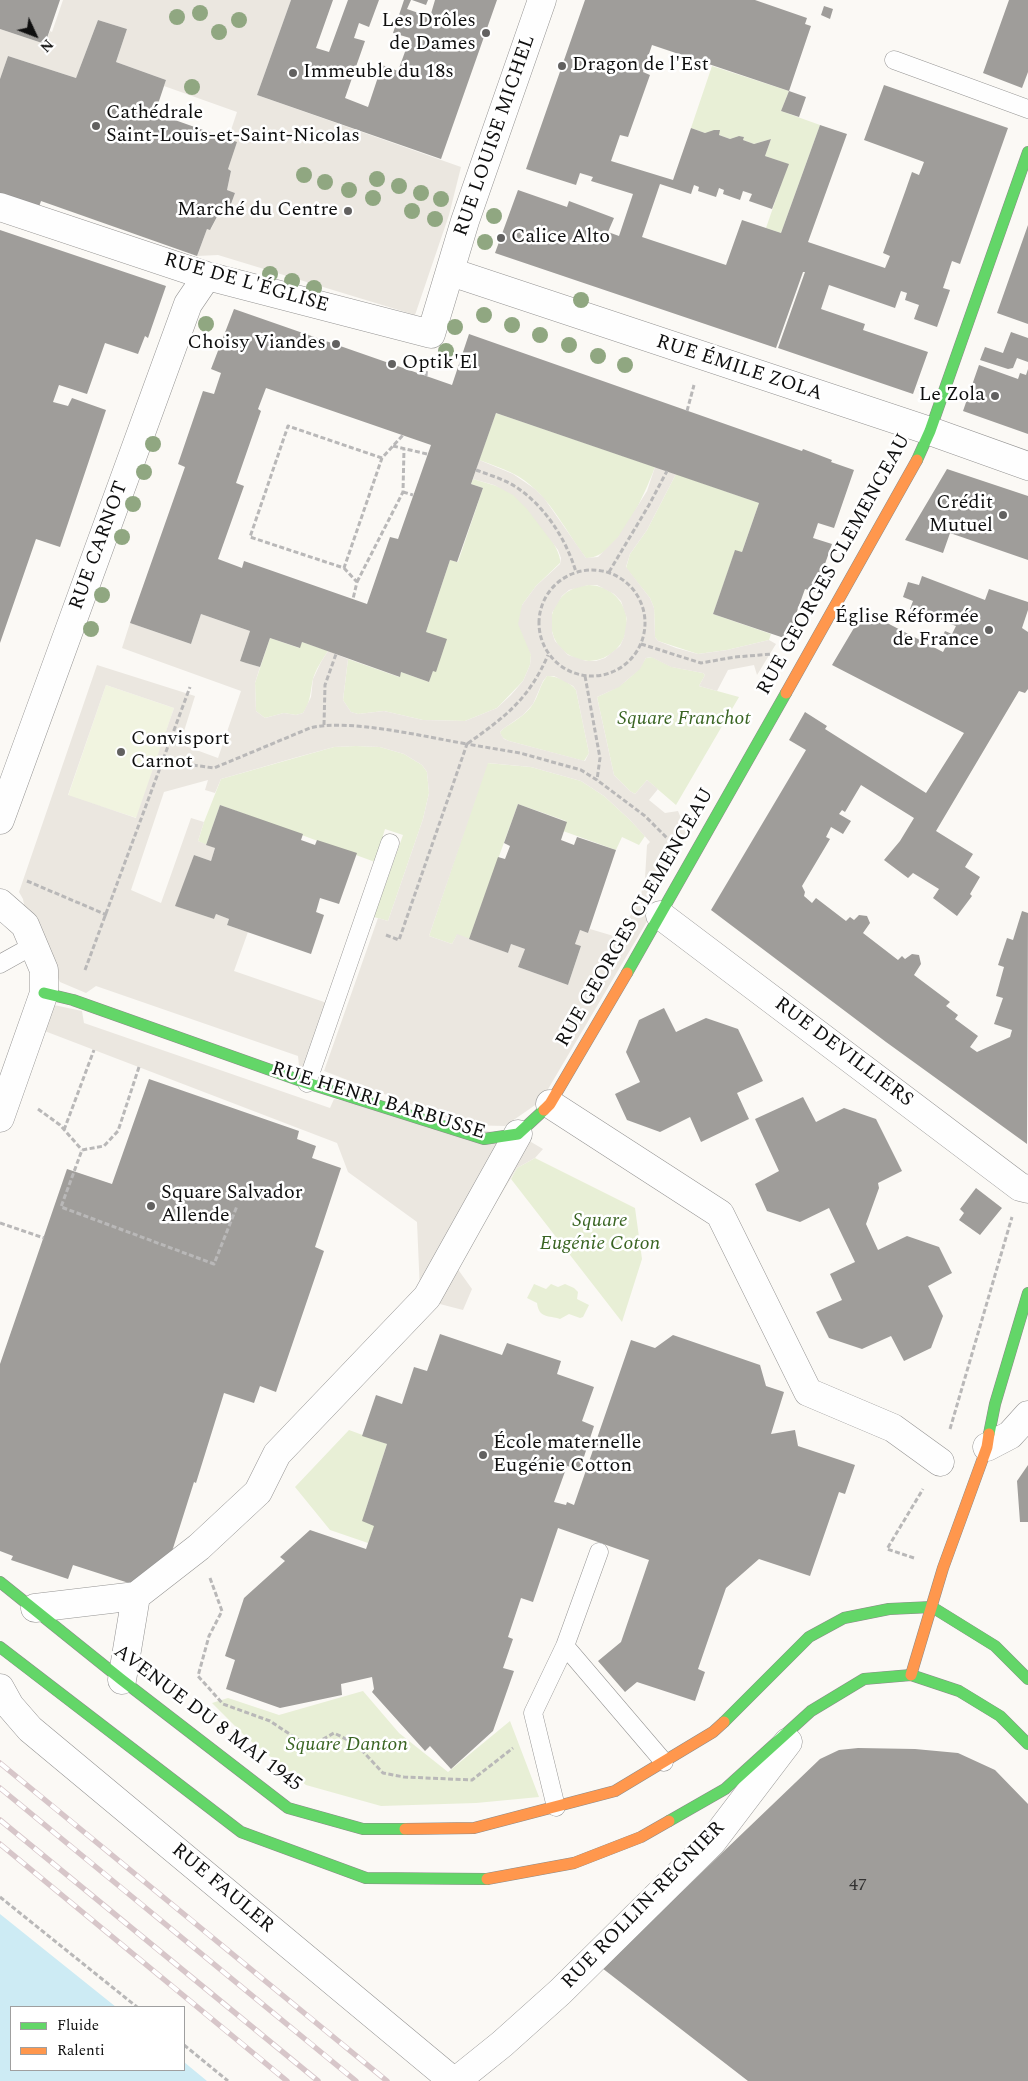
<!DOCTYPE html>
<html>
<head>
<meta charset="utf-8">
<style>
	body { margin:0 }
	#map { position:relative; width:1028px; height:2081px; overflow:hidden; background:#fbf9f5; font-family:Spectral,serif }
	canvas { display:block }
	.legend { position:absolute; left:10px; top:2006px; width:175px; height:65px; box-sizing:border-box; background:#fff; border:1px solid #9f9f9f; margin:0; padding:6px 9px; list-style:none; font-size:15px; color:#0f0f0f }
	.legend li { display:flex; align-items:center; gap:10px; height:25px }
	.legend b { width:25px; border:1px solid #9f9f9f }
	.north { position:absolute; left:10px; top:10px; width:50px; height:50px; -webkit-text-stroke:4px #fff; paint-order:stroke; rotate:133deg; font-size:14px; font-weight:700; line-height:20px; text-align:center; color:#0f0f0f }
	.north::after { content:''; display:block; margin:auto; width:18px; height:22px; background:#0f0f0f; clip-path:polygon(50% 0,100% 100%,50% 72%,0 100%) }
</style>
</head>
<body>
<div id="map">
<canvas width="1028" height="2081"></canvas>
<ul class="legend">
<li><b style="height:6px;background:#63d668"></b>Fluide</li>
<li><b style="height:6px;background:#ff974d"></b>Ralenti</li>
</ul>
<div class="north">N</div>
</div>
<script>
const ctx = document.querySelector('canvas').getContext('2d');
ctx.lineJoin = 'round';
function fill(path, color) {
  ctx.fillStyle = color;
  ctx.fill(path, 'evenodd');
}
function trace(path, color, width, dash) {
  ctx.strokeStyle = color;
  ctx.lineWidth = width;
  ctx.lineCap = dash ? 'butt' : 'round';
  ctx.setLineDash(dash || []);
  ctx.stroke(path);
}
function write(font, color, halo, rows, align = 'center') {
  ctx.font = font + ' Spectral,serif';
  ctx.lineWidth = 5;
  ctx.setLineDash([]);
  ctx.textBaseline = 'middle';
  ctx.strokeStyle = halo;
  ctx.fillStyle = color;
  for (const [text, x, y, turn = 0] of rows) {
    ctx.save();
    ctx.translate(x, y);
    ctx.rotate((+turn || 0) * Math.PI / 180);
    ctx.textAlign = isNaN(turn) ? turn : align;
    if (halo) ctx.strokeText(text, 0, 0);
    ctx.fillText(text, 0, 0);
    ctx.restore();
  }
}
const green = new Path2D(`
	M712,66L789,91L781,111L820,125L781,233L766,228L788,164L765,156L771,139L754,144L743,140L744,137L739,136L730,139L719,135V130L705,133L691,128Z
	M496,413L655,467C646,491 617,560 586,558C563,528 548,491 512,473C502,468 490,464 479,460Z
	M676,474L759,503L742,552L735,551L713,614L771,634L769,640L727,650L698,654L658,641L655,637L654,608L650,598L626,568L630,554L647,530Z
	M473,479C486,483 501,486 513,494C526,503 563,549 560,563L536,586L522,605L531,655L530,665L523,681L497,708L465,721L423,720L384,711L358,714L351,712L343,700L348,659L399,677L401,672L429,682L433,671H436L426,632L450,560L458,562L483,488L471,484Z
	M551 623a38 38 0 1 1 76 0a38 38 0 1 1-76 0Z
	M270,638L299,648L302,642L328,651C322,660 316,669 313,679C310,692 311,702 303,713L296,715L284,713L265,718L256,711L255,683Z
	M652,657L672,667L703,673L705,675L699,686L739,697L676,805L647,780L635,794L630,791L614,775L597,697C618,688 634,678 646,658Z
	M547,676C557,676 570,682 576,690L589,753L584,761L509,741C504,739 502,738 500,732L503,729C513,722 526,715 533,704C539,695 540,684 547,676Z
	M356,746L380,747L404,754L422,765L427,772L429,793L423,819L388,921L374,917L403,835L385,829L375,862L220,805L206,845L198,841L204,822L221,779L334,747Z
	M487,763L531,767L581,781L604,796L630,820L645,836L639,845L622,837L616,850L563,831L566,821L518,804L469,939L457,935L452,944L429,936Z
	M535,1158L635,1208L642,1259L622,1322L511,1179L517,1168Z
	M534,1284L546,1289L551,1284L558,1287L565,1284L574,1288L578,1292L577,1299L589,1305L583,1317L580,1318L569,1314L560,1319C549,1315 539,1319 537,1303L527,1298Z
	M349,1430L387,1444L365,1512L378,1518L368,1543L330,1530L295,1487Z
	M363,1691L399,1733L448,1772L510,1721L539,1797L476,1803L381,1806L306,1785L247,1738L212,1703L228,1698L279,1715Z`);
const pitch = new Path2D(`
	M106,685L174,708L137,818L68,796Z`);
const plaza = new Path2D(`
	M63,0H291L257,95L461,167L449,215L415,315L218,255L197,256L207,229H211L219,213L227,215L235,193L227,190L231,171L228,169V139L237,112L164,86L166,80L116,62L127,29L98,20L76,78L8,56L0,79V29L45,44L50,31L52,32Z
	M479,460L513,474L535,489L544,498L586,558L598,557L618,537L647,491L655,467L676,474L647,530L630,554L626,567L650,598L654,608L655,637L658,641L676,648L698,654L727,650L769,640L776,644L757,675L754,665L728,670L717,691L699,686L705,675L703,673L671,667L651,657L646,658L640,669L619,687L597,697L614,775L630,791L635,794L647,780L658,789L649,800L665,813L678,811L688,835L646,901L649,918L541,1101L505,1126L465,1125L324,1071L378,918L388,921L423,819L429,793L427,772L422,765L404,754L380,747L356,746L334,747L294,758L221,779L215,793L205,790L208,780L164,792L131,890L161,903L191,818L204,822L198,841L215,848L211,861L194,855L176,906L214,919L216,914L229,919L227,925L248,932L234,971L327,1003L304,1068L299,1066L298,1056L96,986L86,993L60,982L25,910L23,899L19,892L97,665L195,696L180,744L218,758L241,691L122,648L130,623L191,644L201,614L250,631L240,661L260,667L255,683L256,711L265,718L284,713L296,715L303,713L311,697L313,679L321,662L328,651L348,659L343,700L351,712L358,714L384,711L423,720L465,721L497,708L511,695L523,681L530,665L531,655L518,624L522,605L536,586L560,564L561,558L558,550L527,509L513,495L494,485L473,479ZM588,585H597L614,594L621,601L627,619L624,637L620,646L605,658L596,661H586L568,655L555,641L552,632V613L562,596L569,590ZM547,676H554L573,686L576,690L589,753L585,761L509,741L504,739L502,736L500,732L503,729L523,715L533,704L543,681ZM106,685L174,708L136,818L68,795ZM488,763L531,767L581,781L604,796L630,820L650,842L647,845L645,878L639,902L617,937L590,929L588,933L580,930L575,944L581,946L568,985L518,967L525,949L511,944L508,953L457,934L452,944L429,936Z
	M54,1005L82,1011L84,1023L330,1108L334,1099L526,1139L543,1149L535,1158L517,1168L457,1268L472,1289L463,1310L436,1303L420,1292L417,1222L348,1172L337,1143L42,1030Z`);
const water = new Path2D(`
	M0,1914L116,2007H11V2070H184V2062L207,2081H0Z`);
const building = new Path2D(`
	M0,0H60L45,44L0,29Z
	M291,0H333L316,48L329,52L348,0H379L369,27L359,23L354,38L365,41L345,98L368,107L382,65L398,71L410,38L393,33L404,0H411L407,9L430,17L435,0H497L441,159L257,95Z
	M412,0H428L426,5Z
	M585,0H755L807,18L805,24L811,26L789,91L652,45L643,72L650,75L628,137L620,135L611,161L673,180L691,128L705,133L714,130H720L719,135L730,139L739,136L744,137L743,140L754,144L771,139L765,156L789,164L772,209L749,201L752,194L743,191L740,200L723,194L724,190L719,188L716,197L698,191L699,187L694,185L691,194L660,184L642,237L726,265L742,220L781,233L820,125L847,134L808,242L885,268L890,256L883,253L905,192L912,172L919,175L924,162L864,140L884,85L1008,128L960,264L952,261L943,288L950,290L937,327L914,319L919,305L905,300L907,293L901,291L895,308L829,285L821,309L865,324L863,330L928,352L913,394L778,348L805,272H803L776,348L495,253L518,190L567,207L569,201L614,218L608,232L619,236L633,194L591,181L593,177L580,173L576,185L526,169Z
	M1009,0H1028V72L1022,88L983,73Z
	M824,6L833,9L830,19L821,15Z
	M98,20L127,29L116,62L166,80L155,113L237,142L228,169L231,171L227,190L235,193L227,215L219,213L210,230L207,229L197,256L41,201L39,207L0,194V79L8,56L76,78Z
	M789,91L806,97L799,117L781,111Z
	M1028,225V324L997,313Z
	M0,230L166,286L148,338L145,336L138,354L105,343L87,394L59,385L53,402L68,406L72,398L106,410L60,547L36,539L0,643Z
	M234,309L452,385L469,334L802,451L803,449L832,460L831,462L854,470L834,528L818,523L813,538L832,544L815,592L805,589L787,639L713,614L735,550L742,552L759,503L496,413L471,484L483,488L457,562L450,560L426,632L447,639L436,672L433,671L429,682L401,672L400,677L302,642L300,648L270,638L260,667L246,663L240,661L250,631L201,614L191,644L130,623L185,467L178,464L203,391L214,394L221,373L211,369ZM266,388L431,445L398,539L390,537L367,604L244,561L242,568L218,559L244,486L236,483L261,411L258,409Z
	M1011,332L1028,338V362L1017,358L1013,368L1008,369L980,360L985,347L1003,353Z
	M979,365L1018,379L1020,373L1026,375L1028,369V434L963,411Z
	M947,469L1028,496V560L950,533L943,553L905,540Z
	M922,576L985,600L989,589L1028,602V610L1022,628L1028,632V689L1025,693L1019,691L936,831L973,854L965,867L980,877L970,894L972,896L957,916L933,898L939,889L913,873L908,878L884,860L900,841L914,818L861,785L845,812L842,810L839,814L851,821L843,834L831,827L826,837L830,839L802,886L805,892L804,896L812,903L816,898L846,921L850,917L854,920L859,915L867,916L870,923L863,933L898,960L902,956L905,959L912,954L919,955L921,964L914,975L950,1002L946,1006L958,1015L955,1019L978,1036L970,1047L977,1052L1010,1037L1012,1030L994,1024L1003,998L996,996L1004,967L998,965L1007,938L1013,940L1022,911L1028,913L1027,1144L886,1042L711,910L806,750L789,740L805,712L827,726L825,729L926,793L964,733L832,665L864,611L943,652L946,646L940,642L945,631L952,634L956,626L910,609L913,601L903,597L908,582L919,585Z
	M518,804L567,822L561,840L574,845L577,837L616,850L588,933L580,930L575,944L581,946L568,985L518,967L525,949L511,944L508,953L469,939L498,857L505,859L510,846L504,843Z
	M220,805L303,834L301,840L315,845L317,840L357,853L339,904L320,898L316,912L324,915L311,954L227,925L229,919L216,914L214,919L175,906L194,855L211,861L215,848L206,845Z
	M664,1008L676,1032L706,1018L738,1029L763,1081L737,1093L749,1119L701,1142L690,1117L660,1132L627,1120L615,1094L640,1082L626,1052L639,1020Z
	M149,1079L299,1131L297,1139L316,1146L312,1158L341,1168L315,1247L324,1251L276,1392L260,1386L254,1403L224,1393L196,1483L194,1482L168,1564L135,1585L73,1565L68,1579L11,1560L13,1556L0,1551V1364L67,1169L112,1184Z
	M803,1097L816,1122L844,1108L876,1119L902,1171L878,1183L879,1188L866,1224L878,1250L907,1236L939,1247L952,1273L928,1286L943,1316L931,1348L904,1361L891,1336L862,1349L829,1338L816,1312L842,1300L830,1274L855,1262L829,1208L800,1222L767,1211L755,1184L779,1171L755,1119Z
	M976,1188L1002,1208L980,1235L959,1220L964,1213L960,1209Z
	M440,1334L502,1355L507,1343L561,1361L557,1374L594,1387L582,1421L594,1426L580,1469L567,1466L554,1502L566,1505L567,1502L574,1505L631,1340L655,1348L673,1335L760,1365L766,1386L784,1392L771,1434L795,1430L798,1446L855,1465L845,1494L839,1492L810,1576L759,1559L726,1588L698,1669L705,1672L695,1701L637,1682L625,1692L598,1661L621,1642L649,1560L558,1528L533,1602L521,1598L508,1637L513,1639L503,1668L514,1671L493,1731L451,1769L430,1746L425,1751L372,1692L374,1689L372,1677L341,1684L342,1695L280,1708L226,1689L235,1660L225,1656L244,1598L285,1561L280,1557L310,1530L366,1549L374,1526L362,1521L387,1444L362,1436L376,1395L402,1404L414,1367L427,1371Z
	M1028,1465V1522H1020L1017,1481Z
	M858,1748L915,1749L958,1753L995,1770L1028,1804V2081H748L602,1968L820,1759L839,1750Z`);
const path = new Path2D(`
	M426,376L427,365
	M687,411L694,385
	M393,446L427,454
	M382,458L288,426L250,537L344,568L382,458L403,435
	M476,470C489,475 504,479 516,487C545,506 566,539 576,572
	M403,492L413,495
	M344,568L357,582L353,599
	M539 623a53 53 0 1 1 106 0a53 53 0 1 1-106 0Z
	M609,572L649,505L667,471
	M357,582L403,492L404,449
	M641,644L701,663L735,657L772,654
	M585,676L600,758L597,780
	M324,725L325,685L336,654
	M163,761L214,768L310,728C347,718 426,737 467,744C505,717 529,699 548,655
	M27,881L107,915
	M386,935L399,940L467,744L520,753L581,770L597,780L645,816L667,838
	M85,970L190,687
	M139,1067L118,1131L104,1146L82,1150L61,1207L214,1264L237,1206
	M38,1109L60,1125L82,1150
	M64,1130L94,1050
	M0,1223L44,1238
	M950,1429L1012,1217
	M914,1558L887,1549L923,1489
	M210,1578L222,1611L209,1636L198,1676L223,1704L270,1721L309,1747L334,1733L356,1744L383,1773L404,1777L472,1780L513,1748
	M0,1897L137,2007
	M184,2045L228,2081`);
const lane = new Path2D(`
	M894,60L1028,109
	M0,964L34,945
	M307,1083L390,843
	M599,1552L565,1646L664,1762
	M556,1807L533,1713L565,1646`);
const street = new Path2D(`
	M0,207L207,276L431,334L465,221L542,0
	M451,272L930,431L1028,466
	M0,820L188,304L207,276
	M0,903L25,925L44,970V993L0,1118
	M660,915L1020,1187L1028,1189
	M550,1104L720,1214L808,1392L893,1428L940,1462
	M987,1447L1010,1435L1028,1415
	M35,1608L136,1596L199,1547L258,1492L277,1454L427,1297L518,1134
	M122,1680L136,1596
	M0,1688L10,1706L30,1729L453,2081
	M456,2081L502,2044L560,1992L712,1842L788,1742`);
const fast = new Path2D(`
	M917,460L930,431L1028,152
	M627,973L786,693
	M44,993L73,1000L307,1083L484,1139L518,1134L544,1110
	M989,1434L995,1404L1028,1293
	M0,1582L122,1680L288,1808L363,1829H405
	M0,1647L241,1832L366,1878L487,1879
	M724,1722L809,1637L844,1618L889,1609L932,1607L995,1646L1028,1679
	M669,1821L725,1789L811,1711L864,1679L911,1675L959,1691L1000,1716L1028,1744`);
const slow = new Path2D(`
	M786,693L917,460
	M544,1110L550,1104L627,973
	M911,1675L943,1568L987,1447L989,1434
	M405,1829L474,1828L615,1791L713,1732L724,1722
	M487,1879L574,1863L641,1837L669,1821`);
const rail = new Path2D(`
	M0,1763L387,2081
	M0,1788L356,2081
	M0,1820L318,2081
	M0,1844L287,2081`);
const trees = [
	[200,13],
	[177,17],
	[239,20],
	[219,32],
	[192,87],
	[304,175],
	[377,179],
	[325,182],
	[399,186],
	[349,190],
	[421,193],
	[373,198],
	[441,199],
	[412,211],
	[494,216],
	[435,219],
	[485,242],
	[270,274],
	[292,281],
	[314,288],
	[581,300],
	[484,315],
	[206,324],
	[512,325],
	[455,327],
	[540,335],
	[569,345],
	[446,351],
	[598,356],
	[625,365],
	[153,444],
	[144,472],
	[133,504],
	[122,537],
	[102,595],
	[91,629]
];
const markers = [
	[486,33,5,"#626160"],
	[562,66,5,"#626160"],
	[293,73,5,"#626160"],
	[96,126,5,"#626160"],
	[348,211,5,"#626160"],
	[501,238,5,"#626160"],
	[336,344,5,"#626160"],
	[392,364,5,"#626160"],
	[995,396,5,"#626160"],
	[1003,515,5,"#626160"],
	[989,630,5,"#626160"],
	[121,752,5,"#626160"],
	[151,1206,5,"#626160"],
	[483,1455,5,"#626160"]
];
const numberNames = [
	["47",858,1886]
];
const poiNames = [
	["Les Drôles",476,22,"right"],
	["de Dames",476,45,"right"],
	["Dragon de l'Est",572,66],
	["Immeuble du 18s",303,73],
	["Cathédrale",106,114],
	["Saint-Louis-et-Saint-Nicolas",106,137],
	["Marché du Centre",338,211,"right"],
	["Calice Alto",511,238],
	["Choisy Viandes",326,344,"right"],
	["Optik'El",402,364],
	["Le Zola",985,396,"right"],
	["Crédit",993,504,"right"],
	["Mutuel",993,527,"right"],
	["Église Réformée",979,618,"right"],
	["de France",979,641,"right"],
	["Convisport",131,740],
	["Carnot",131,763],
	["Square Salvador",161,1194],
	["Allende",161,1217],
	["École maternelle",493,1444],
	["Eugénie Cotton",493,1467]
];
const streetNames = [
	["RUE LOUISE MICHEL",496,136,-71],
	["RUE DE L'ÉGLISE",246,284,16],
	["RUE ÉMILE ZOLA",739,369,18],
	["RUE CARNOT",100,546,-70],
	["RUE GEORGES CLEMENCEAU",835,565,-61],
	["RUE GEORGES CLEMENCEAU",636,918,-60],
	["RUE DEVILLIERS",843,1053,37],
	["RUE HENRI BARBUSSE",378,1102,17],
	["AVENUE DU 8 MAI 1945",207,1719,37],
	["RUE FAULER",222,1889,40],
	["RUE ROLLIN-REGNIER",644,1906,-46]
];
const parkNames = [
	["Square Franchot",684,720],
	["Square",600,1222],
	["Eugénie Coton",600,1245],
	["Square Danton",347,1746]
];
fill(green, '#e8efd6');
fill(pitch, '#f1f4e0');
fill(plaza, '#ebe7e0');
fill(water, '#cdebf4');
fill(building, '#9f9d9a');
trace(lane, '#959493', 19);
trace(street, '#959493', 29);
trace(fast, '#8c8b89', 12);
trace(slow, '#8c8b89', 12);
trace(path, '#b9b8b8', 3, [5, 2.5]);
trace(lane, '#fefefe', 18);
trace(street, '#fefefe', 28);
trace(fast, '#63d668', 11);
trace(slow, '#ff974d', 11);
trace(rail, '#d7c6c9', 5.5);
trace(rail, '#fff', 4, [11]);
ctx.fillStyle = '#90a781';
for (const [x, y] of trees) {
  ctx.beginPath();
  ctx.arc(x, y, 8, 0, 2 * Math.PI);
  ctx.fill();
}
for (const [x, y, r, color] of markers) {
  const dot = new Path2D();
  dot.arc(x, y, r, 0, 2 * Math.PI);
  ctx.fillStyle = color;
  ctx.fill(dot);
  trace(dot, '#fff', 2);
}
write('18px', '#333232', null, numberNames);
write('20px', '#0f0f0f', '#fff', poiNames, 'left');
write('20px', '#0f0f0f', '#fff', streetNames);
write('italic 20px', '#396422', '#fff', parkNames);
</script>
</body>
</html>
